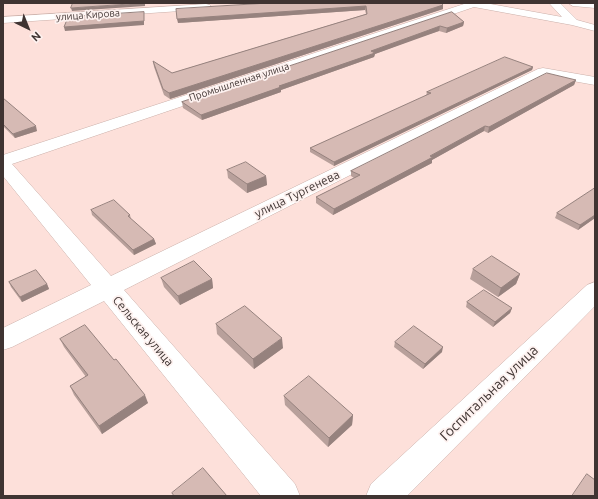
<!DOCTYPE html>
<html>
<head>
<meta charset="utf-8">
<style>
	body { margin:0 }
	#map { position:relative; width:598px; height:499px; overflow:hidden; background:#fde0da; font-family:Ubuntu,sans-serif }
	canvas { display:block }
	.frame { position:absolute; inset:0; border:4px solid #3f3432; pointer-events:none }
	.north { position:absolute; left:8px; top:8px; width:40px; height:40px; -webkit-text-stroke:3px #fdf1ef; paint-order:stroke; rotate:137deg; font-size:11px; font-weight:700; line-height:16px; text-align:center; color:#3f3432 }
	.north::after { content:''; display:block; margin:auto; width:14px; height:18px; background:#3f3432; clip-path:polygon(50% 0,100% 100%,50% 72%,0 100%) }
</style>
</head>
<body>
<div id="map">
<canvas width="598" height="499"></canvas>
<div class="frame"></div>
<div class="north">N</div>
</div>
<script>
const ctx = document.querySelector('canvas').getContext('2d');
ctx.lineJoin = 'round';
function trace(path, color, width, dash) {
  ctx.strokeStyle = color;
  ctx.lineWidth = width;
  ctx.lineCap = dash ? 'butt' : 'round';
  ctx.setLineDash(dash || []);
  ctx.stroke(path);
}
function fill(path, color) {
  ctx.fillStyle = color;
  ctx.fill(path, 'evenodd');
}
function write(font, color, halo, rows, align = 'center') {
  ctx.font = font + ' Ubuntu,sans-serif';
  ctx.lineWidth = 3.5;
  ctx.setLineDash([]);
  ctx.textBaseline = 'middle';
  ctx.strokeStyle = halo;
  ctx.fillStyle = color;
  for (const [text, x, y, turn = 0] of rows) {
    ctx.save();
    ctx.translate(x, y);
    ctx.rotate((+turn || 0) * Math.PI / 180);
    ctx.textAlign = isNaN(turn) ? turn : align;
    if (halo) ctx.strokeText(text, 0, 0);
    ctx.fillText(text, 0, 0);
    ctx.restore();
  }
}
const minor = new Path2D(`
	M463,3H485L562,17L549,3H560L577,20L595,25V31L572,25L474,7L12,164L111,276L538,69L543,68L595,77V85L545,76L124,290L295,484L300,496H261L104,301L12,347L3,350V328L91,285L3,176V155L464,4Z
	M568,3H595V8L573,6Z
	M595,282V306L407,496H366L371,484L587,285Z`);
const secondary = new Path2D(`
	M206,4L210,5L211,7L210,9L3,23V17Z`);
const wall = new Path2D(`
	M269,3L443,5V9L170,99L164,95L154,67L153,61L172,73L366,14L365,10L178,23Z
	M452,12L464,22L463,26L446,33L439,31L420,37L375,54L374,57L281,90V92L202,120L183,108L182,102Z
	M533,67L532,70L334,166L310,152V148L426,96L427,92Z
	M576,80L574,85L488,133L484,131L432,160V163L333,215L316,203V197L354,178L351,176V171Z
	M3,98L37,131L15,138L3,126Z
	M227,170L266,176L267,185L247,193L228,178Z
	M595,188V218L578,230L555,218L557,213Z
	M91,210L130,215L131,219L154,239L156,244L134,255L92,215Z
	M473,269L520,274L516,284L498,297L470,279Z
	M161,278L212,279L213,288L180,305L164,287Z
	M9,282L47,284L49,289L22,302L11,287Z
	M467,302L512,308L510,313L493,327L466,307Z
	M216,324L283,348L254,369L217,334Z
	M60,339L114,360L148,403L102,434L74,395L70,386L86,377L64,347Z
	M395,342L442,352L423,369L394,347Z
	M284,396L353,415L352,425L328,447L285,405Z`);
const shadedWall = new Path2D(`
	M145,3V6L72,11L71,8Z
	M175,3H197L175,4Z
	M443,5V9L170,99L169,93Z
	M366,6L365,10L178,23L177,19Z
	M144,12V25L65,31L64,27Z
	M464,22L463,26L446,33L447,28Z
	M440,26L439,31L375,54L374,57L281,90V92L202,120L201,115L371,51Z
	M533,67L532,70L334,166V162Z
	M576,80L574,85L488,133L489,127Z
	M36,126L37,131L15,138L13,134Z
	M485,126L484,131L432,160V163L333,215L334,209Z
	M266,176L267,185L247,193V184Z
	M595,215V218L578,230L580,225Z
	M154,239L156,244L134,255L133,250Z
	M520,274L516,284L498,297L501,288Z
	M212,279L213,288L180,305L178,296Z
	M47,284L49,289L22,302L20,297Z
	M512,308L510,313L493,327L495,322Z
	M282,338L283,348L254,369L253,359Z
	M443,347L442,352L423,369L425,364Z
	M145,395L148,403L102,434L99,426Z
	M353,415L352,425L328,447L329,438Z`);
const building = new Path2D(`
	M73,3H144L71,8Z
	M269,3H441L443,5L169,93L163,89L153,61L172,73L367,14L366,6L177,19L176,9Z
	M144,12V21L64,27L68,17Z
	M452,12L464,22L447,28L440,26L421,33L371,51L375,53L279,86L281,87L201,115L182,102Z
	M505,57L533,67L334,162L310,148L431,93L427,92Z
	M547,73L576,80L489,127L485,126L430,156L433,157L334,209L316,197L360,175L351,171Z
	M3,98L36,126L13,134L3,124Z
	M246,162L266,176L247,184L227,170Z
	M595,188V215L580,225L557,213Z
	M114,200L130,215L128,216L154,239L133,250L91,210Z
	M492,256L520,274L501,288L473,269Z
	M194,261L212,279L178,296L161,278Z
	M36,270L47,284L20,297L9,282Z
	M484,290L512,308L495,322L467,302Z
	M245,306L282,338L253,359L216,324Z
	M85,325L114,360L116,359L145,395L99,426L70,386L88,375L60,339Z
	M414,326L443,347L425,364L395,342Z
	M309,376L353,415L329,438L284,396Z
	M203,468L227,496H174L172,493Z
	M587,474L595,480V496H572Z`);
const farStreetnames = [
	["улица Кирова",88,15,-4],
	["Промышленная улица",239,82,-18]
];
const streetNames = [
	["улица Тургенева",297,194,-26],
	["Сельская улица",143,331,50]
];
const nearStreetnames = [
	["Госпитальная улица",489,393,-44]
];
trace(minor, '#caafa9', 1);
trace(secondary, '#caafa9', 1);
fill(minor, '#fff');
fill(secondary, '#fff');
fill(wall, '#b8a09b');
fill(shadedWall, '#96827e');
fill(building, '#d6bab4');
trace(building, '#96827e', 1);
write('10px', '#3f3432', '#fdf1ef', farStreetnames);
write('12px', '#3f3432', '#fdf1ef', streetNames);
write('14px', '#3f3432', '#fdf1ef', nearStreetnames);
</script>
</body>
</html>
